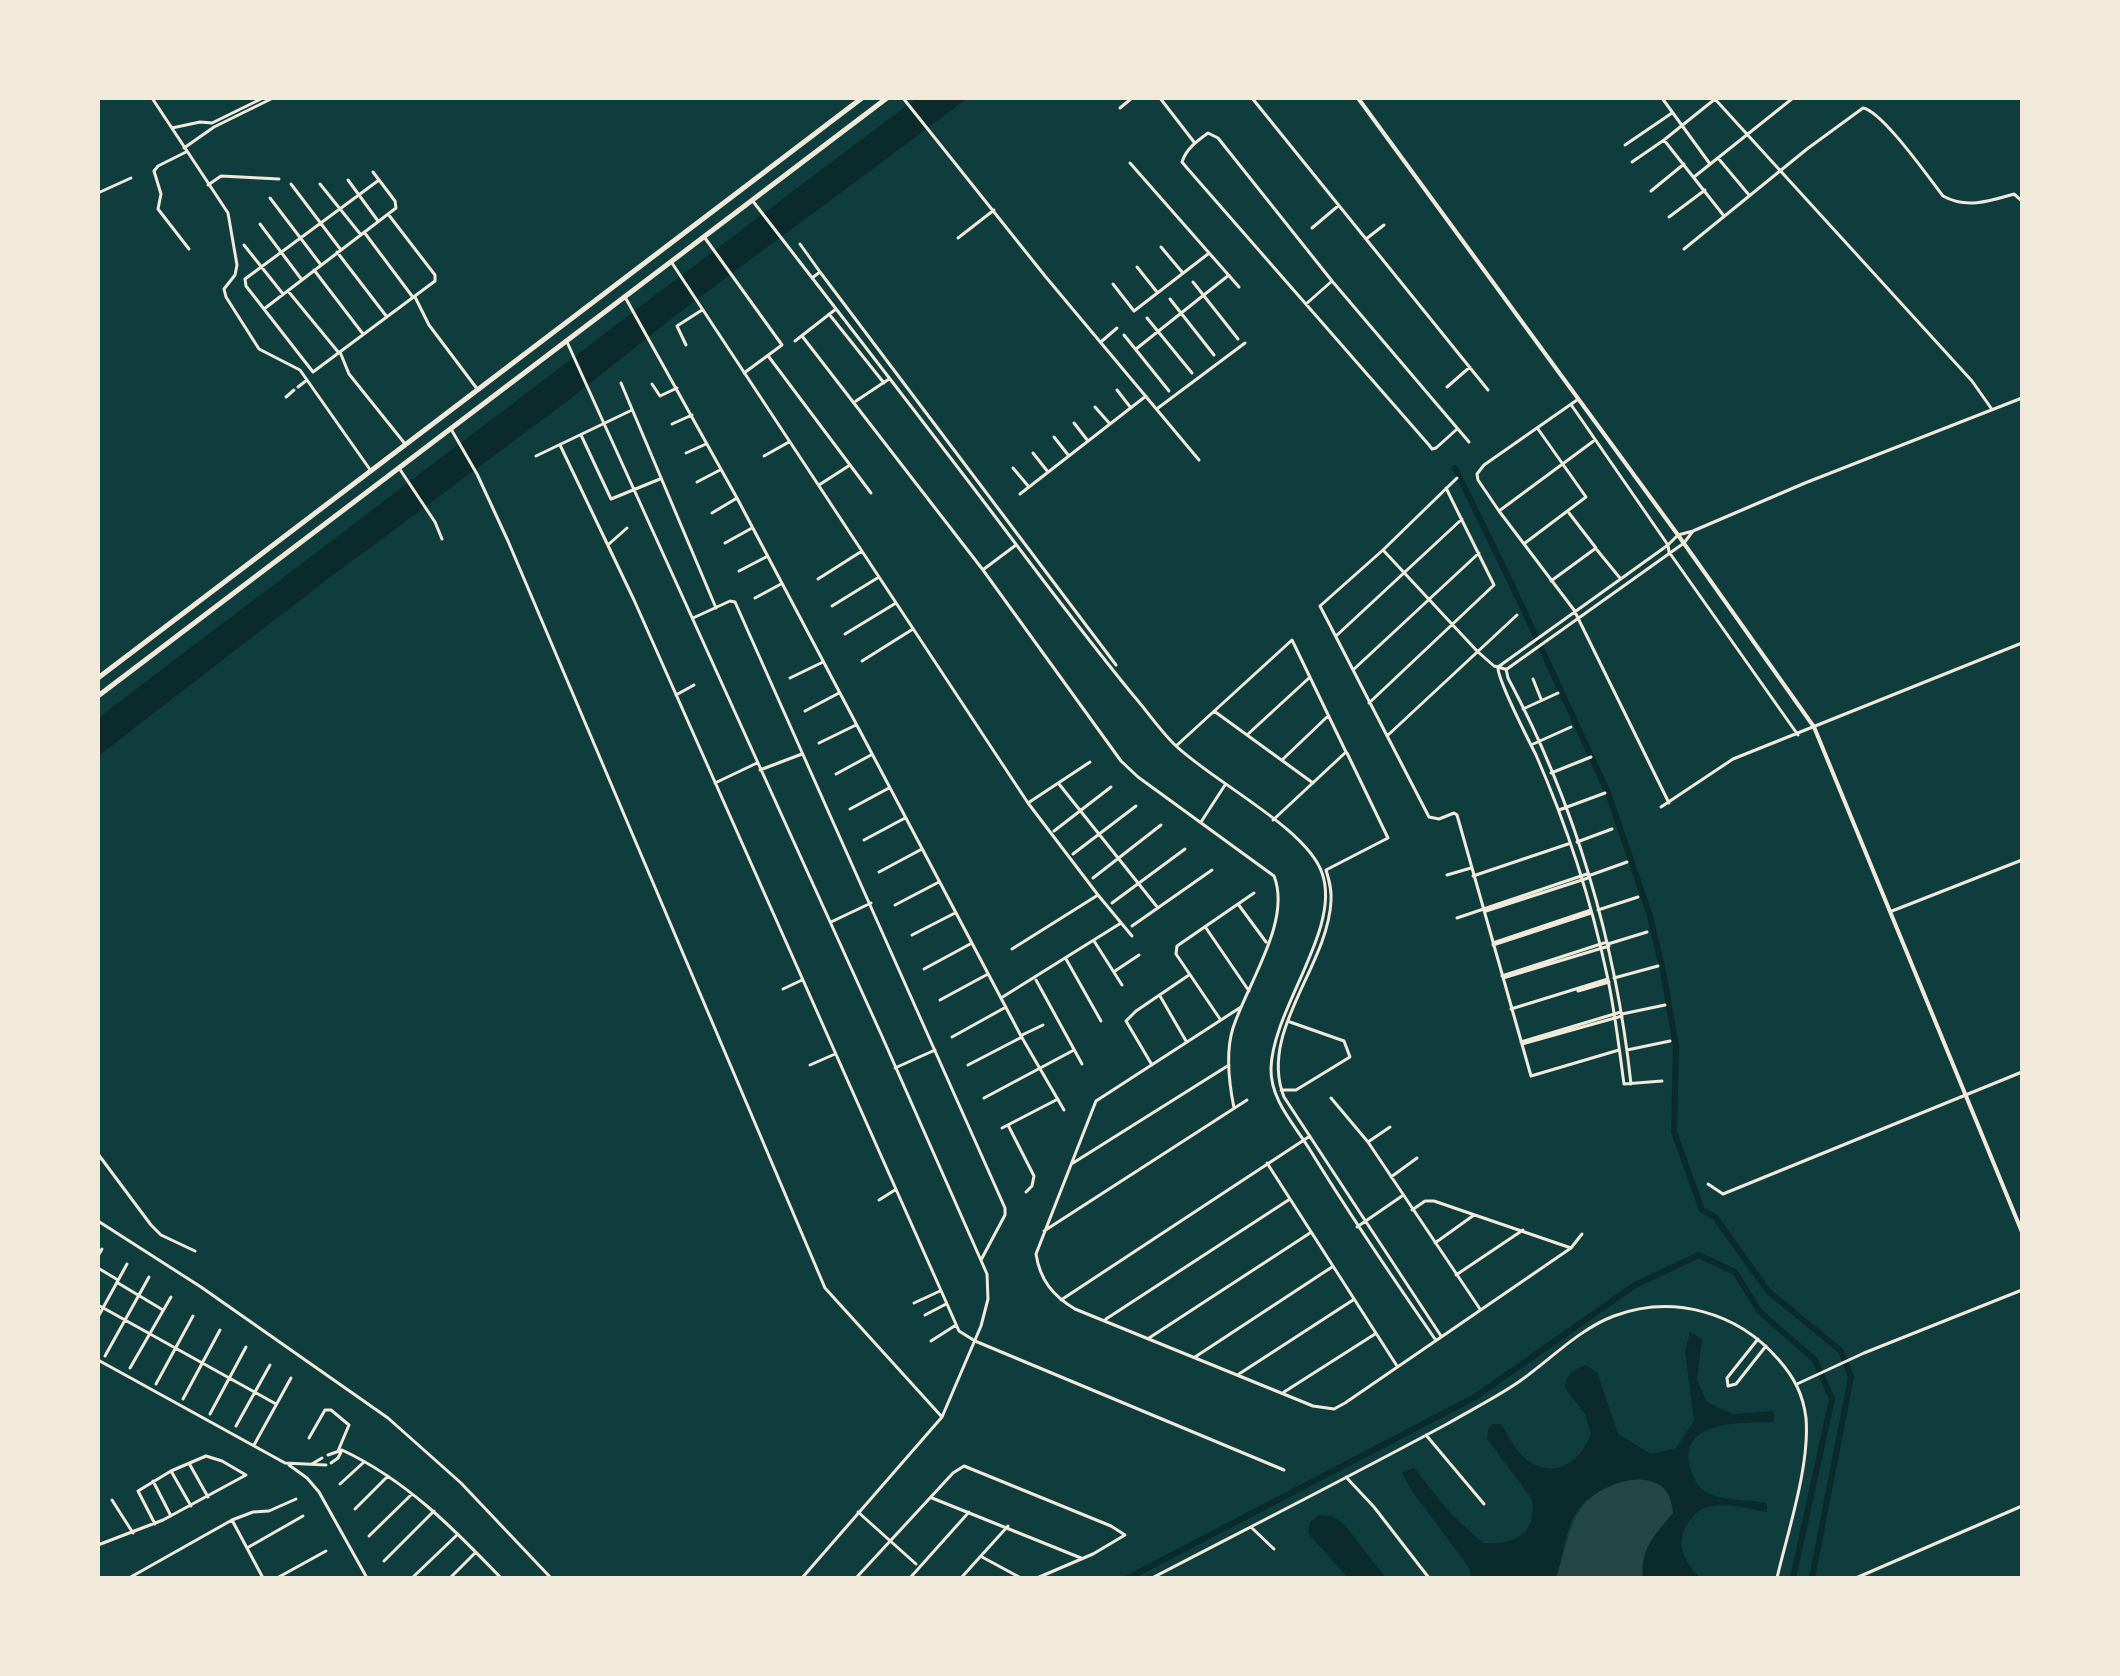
<!DOCTYPE html>
<html>
<head>
<meta charset="utf-8">
<style>
	body { margin:0 }
	#map { position:relative; width:2120px; height:1676px; overflow:hidden; background:#0f3d3e; font-family:Jost,sans-serif }
	canvas { display:block }
	.frame { position:absolute; inset:0; border:100px solid #f1e9da; pointer-events:none }
</style>
</head>
<body>
<div id="map">
<canvas width="2120" height="1676"></canvas>
<div class="frame"></div>
</div>
<script>
const ctx = document.querySelector('canvas').getContext('2d');
ctx.lineJoin = 'round';
function fill(path, color) {
  ctx.fillStyle = color;
  ctx.fill(path, 'evenodd');
}
function trace(path, color, width, dash) {
  ctx.strokeStyle = color;
  ctx.lineWidth = width;
  ctx.lineCap = dash ? 'butt' : 'round';
  ctx.setLineDash(dash || []);
  ctx.stroke(path);
}
const green = new Path2D(`
	M1636,1479C1661,1483 1671,1486 1673,1513C1657,1532 1640,1553 1643,1578H1556C1575,1524 1569,1492 1636,1479Z`);
const water = new Path2D(`
	M917,98H968L680,312L565,403L329,578L98,756V718C371,512 643,303 917,98Z
	M1690,1332L1702,1339L1697,1380L1707,1402L1732,1414L1774,1411V1422C1745,1423 1678,1419 1690,1467C1693,1477 1697,1487 1706,1492C1724,1502 1748,1499 1767,1503V1512C1749,1509 1727,1502 1709,1507C1699,1509 1695,1514 1689,1521C1674,1543 1684,1561 1700,1578H1643C1640,1548 1655,1535 1673,1513C1670,1460 1606,1479 1581,1506C1565,1525 1564,1555 1556,1578H1471L1470,1569L1409,1487L1402,1472L1414,1468L1452,1515L1483,1543C1514,1545 1537,1535 1532,1499L1487,1439L1488,1430L1492,1424H1501C1508,1435 1516,1452 1527,1460C1555,1480 1581,1461 1591,1434L1585,1414L1565,1388C1566,1374 1573,1369 1586,1365L1597,1372L1618,1434L1651,1454L1676,1448L1694,1421L1685,1351Z
	M1319,1515L1332,1516L1343,1523L1386,1578H1348L1308,1533L1310,1522Z`);
const canal = new Path2D(`
	M1455,468L1513,587L1608,793L1650,916L1663,971L1676,1046L1674,1132L1702,1210L1715,1217L1768,1291L1841,1351L1851,1377L1812,1578
	M1128,1578L1475,1397L1635,1285L1699,1255L1735,1272L1760,1312L1815,1360L1832,1399L1793,1578`);
const minor = new Path2D(`
	M152,98L228,213L237,265L235,275L224,289L226,297L259,349L300,370L371,471
	M903,98L1045,276L1199,460
	M1160,98L1194,142
	M1252,98L1488,390
	M1662,98L1710,164
	M1714,98L1972,381L1991,408
	M1120,108L1132,98
	M172,128L200,122L212,123L263,98
	M1664,140L1724,216
	M1625,145L1672,113
	M184,148L214,127L273,98
	M186,152L158,166L154,171L161,194L158,209L189,249
	M1718,158L1749,195
	M1632,162L1664,140L1715,99
	M1130,163L1239,287
	M1694,177L1793,98
	M348,180L378,221
	M379,180L245,279L246,286L313,372L435,281V275L388,214
	M291,184L341,250
	M320,184L361,235
	M208,185L221,176L279,179
	M1651,191L1684,164
	M98,193L131,178
	M270,198L321,265
	M752,200C836,309 920,417 1003,527C1045,583 1088,640 1133,695C1147,711 1159,729 1174,744C1210,780 1307,828 1322,873C1342,928 1273,1008 1271,1068C1270,1100 1295,1125 1310,1150C1350,1215 1392,1277 1435,1339
	M1669,217L1705,190
	M260,224L302,280
	M1312,228L1338,206
	M364,232L412,296
	M705,238L782,345L744,373
	M958,238L994,210
	M1366,239L1384,225
	M800,244L820,272
	M244,245L283,294
	M1161,247L1182,272
	M1684,249L1807,149L1863,108C1882,111 1929,178 1943,196C1966,209 1990,201 2014,194L2022,201
	M337,252L387,317
	M672,263L1028,803L1098,895L1012,949
	M1137,267L1157,292
	M314,270L363,334
	M812,278L820,272L1116,665
	M1193,282L1238,339
	M1113,284L1134,311L1208,254
	M288,291L339,353
	M415,297L429,325L478,390
	M625,297L737,498L1021,1036L1064,1110
	M1170,299L1214,355
	M1306,304L1332,281
	M264,309L396,208L395,201L373,172
	M829,314L884,383
	M1147,318L1192,373
	M1124,335L1169,391
	M802,336L983,570L1121,761L1138,777L1274,876C1292,921 1247,984 1233,1028C1225,1053 1229,1083 1234,1108
	M795,341L836,309
	M1102,341L1117,328
	M567,342L881,1034L987,1274L988,1299L981,1326L942,1417L802,1578
	M686,345L677,326L702,310
	M1136,349L1229,275
	M340,352L349,374L406,445
	M769,357L871,493
	M621,383L716,608
	M652,384L660,396L677,388
	M298,387L307,380
	M1447,387L1470,367
	M1117,390L1131,408
	M286,397L294,390
	M1577,400L1484,465L1477,474L1478,480L1499,511L1574,610L1669,803
	M856,401L889,379
	M1572,406L1668,545L1669,552L1798,735
	M1095,407L1110,424
	M1158,408L1245,343
	M1074,423L1088,441
	M672,424L692,415
	M451,429L477,474L508,541L825,1288L942,1417
	M1456,430L1436,448L1432,449L1429,445L1187,168L1182,162C1186,149 1197,141 1208,133L1218,138L1332,281L1469,442
	M581,435L611,499L660,479
	M1054,437L1069,456
	M560,445L634,600L959,1331L975,1341L1284,1470
	M686,453L706,444
	M1033,453L1048,472
	M536,456L632,410
	M764,456L789,442
	M399,468L435,522L442,539
	M1013,468L1029,487
	M1457,478L1383,550L1320,606L1429,817L1439,819L1454,813L1457,815L1531,1076L1619,1050
	M697,482L720,470
	M819,485L850,465
	M1020,494L1146,396
	M1499,511L1595,440
	M712,513L737,498
	M725,543L752,528
	M1525,543L1586,497L1538,429
	M609,544L627,528
	M1383,550L1477,651L1494,666L1505,669
	M1597,550L1620,578
	M984,569L1016,545
	M739,571L766,557
	M818,579L862,551
	M1551,581L1596,548L1569,513
	M755,598L781,584
	M832,606L879,577
	M693,618L730,601L735,602L1005,1208V1215L981,1260
	M845,634L896,603
	M1336,636L1462,519
	M862,661L913,629
	M1506,669L1508,678C1575,803 1616,944 1631,1084
	M1507,669L1684,543L1693,531
	M1353,670L1479,553
	M790,678L823,662
	M1533,679L1541,699
	M676,695L694,685
	M1369,703L1494,585L1446,488
	M1523,709L1558,693
	M805,711L839,693
	M1214,711L1313,783
	M1247,735L1309,678
	M1387,736L1517,615
	M819,743L856,725
	M1531,745L1571,727
	M1176,746L1292,640L1346,752L1273,820
	M1282,760L1328,716
	M760,770L802,754
	M1551,773L1591,757
	M836,774L871,755
	M715,783L757,763
	M1059,784L1158,908
	M1028,803L1090,762
	M1661,807L1733,759L2022,643
	M850,809L889,788
	M1559,810L1605,793
	M1201,822L1225,785
	M1054,831L1111,787
	M864,840L905,818
	M1577,842L1612,829
	M1073,854L1136,806
	M1326,870C1329,880 1332,890 1331,901C1328,966 1258,1032 1284,1097L1441,1336
	M1326,870L1388,838L1347,753
	M879,872L922,849
	M1447,875L1471,868
	M1473,876L1568,844
	M1588,876L1627,862
	M1093,878L1161,825
	M1098,895L1132,936
	M1112,903L1185,849
	M1238,904L1254,893
	M895,905L939,882
	M1598,910L1638,897
	M1486,911L1588,878
	M1892,911L2022,860
	M1457,918L1587,874
	M831,922L871,903
	M1132,926L1212,870
	M1206,928L1249,991
	M912,935L955,913
	M1094,941L1122,985
	M1493,943L1591,910
	M1608,944L1647,932
	M1493,945L1591,913
	M1066,959L1101,1021
	M924,969L972,943
	M1115,971L1139,955
	M1502,976L1607,942
	M1503,978L1609,946
	M1614,978L1658,966
	M1036,980L1082,1064
	M783,989L802,980
	M1578,991L1609,982
	M1160,996L1186,1041
	M1001,998L1121,923
	M940,1000L988,974
	M1241,1007L1096,1101L1036,1254C1040,1280 1053,1296 1075,1309L1313,1406L1334,1409L1345,1403L1571,1248L1434,1201H1425L1412,1210
	M1511,1009L1608,979
	M1622,1014L1665,1005
	M1220,1019L1176,954L1177,946L1238,904L1266,942
	M1022,1035L1043,1025
	M952,1037L1006,1007
	M1521,1042L1621,1012
	M1522,1044L1622,1016
	M1627,1050L1670,1041
	M810,1065L835,1054
	M968,1065L1022,1037
	M1152,1065L1126,1021L1136,1011L1189,975
	M895,1068L935,1050
	M1662,1081L1624,1084C1619,1048 1615,1011 1607,975C1591,900 1567,826 1536,755C1528,739 1497,679 1498,667L1668,545L1678,535L1693,531L1805,483L2022,398
	M1281,1090H1296L1350,1057L1344,1041L1290,1022
	M984,1098L1074,1050
	M1331,1098L1368,1142L1480,1309
	M1008,1125L1034,1176L1032,1186L1026,1192
	M1002,1128L1058,1099
	M1368,1142L1390,1127
	M98,1154L151,1225L161,1235L195,1251
	M1073,1163L1229,1065
	M1267,1163L1397,1366
	M1391,1177L1417,1158
	M1708,1184L1723,1194L2022,1072
	M879,1200L895,1190
	M98,1221L201,1287L388,1418L461,1483L551,1578
	M1357,1227L1402,1196
	M1044,1231L1247,1100
	M1435,1243L1474,1215
	M1571,1248L1582,1234
	M98,1256L102,1249
	M98,1268L118,1280
	M1456,1275L1523,1230
	M118,1283L163,1310
	M1061,1300L1310,1136
	M914,1303L940,1291
	M98,1305L276,1404
	M925,1315L946,1304
	M98,1317L127,1264
	M1106,1319L1290,1199
	M1149,1338L1310,1233
	M1758,1339L1727,1378L1728,1386L1736,1384L1766,1346
	M931,1341L956,1325
	M105,1356L149,1277
	M1195,1357L1332,1267
	M98,1360L285,1463L326,1465
	M130,1368L171,1297
	M1239,1374L1353,1300
	M156,1384L193,1316
	M1797,1384L1864,1353L2022,1290
	M1284,1392L1375,1334
	M183,1399L220,1330
	M210,1414L246,1347
	M236,1426L270,1365
	M1426,1435L1484,1504
	M309,1438L325,1410H331L349,1425L338,1451
	M254,1445L291,1378
	M328,1455L342,1450C406,1480 453,1528 501,1578
	M331,1463L338,1458L342,1450
	M312,1464L322,1458
	M190,1465L208,1497
	M289,1465L307,1478L319,1492L367,1578
	M171,1471L191,1506
	M1346,1477L1374,1507L1429,1578
	M153,1481L171,1516
	M340,1484L364,1462
	M932,1498L1081,1558
	M112,1500L133,1533
	M355,1509L388,1476
	M858,1512L916,1564
	M232,1520L253,1512L269,1511L296,1499
	M1252,1528L1274,1549
	M369,1536L412,1494
	M98,1545L163,1520L246,1475L222,1461L206,1456L171,1471L138,1491L155,1524
	M247,1548L303,1516
	M982,1557L1021,1578
	M384,1561L434,1511
	M129,1578L232,1520L263,1578
	M277,1578L326,1551
	M412,1578L458,1534
	M450,1578L476,1552
	M856,1578L953,1473L964,1466L1111,1526L1125,1535L1093,1554L1037,1578
	M910,1578L969,1512
	M961,1578L1008,1526
	M1152,1578C1250,1527 1349,1477 1447,1424C1471,1410 1497,1397 1520,1381C1550,1360 1579,1329 1614,1316C1673,1294 1737,1312 1778,1359C1794,1377 1803,1394 1806,1418C1810,1465 1788,1531 1777,1578
	M1856,1578L2022,1506`);
const secondary = new Path2D(`
	M1358,98L1678,535L1814,727L2022,1232`);
const trunk = new Path2D(`
	M98,678L862,98
	M98,696L887,98`);
fill(green, '#244646');
fill(water, '#0a2a2b');
trace(canal, '#0a2a2b', 6);
trace(minor, '#f1e9da', 3);
trace(secondary, '#f1e9da', 4);
trace(trunk, '#f1e9da', 5);
</script>
</body>
</html>
